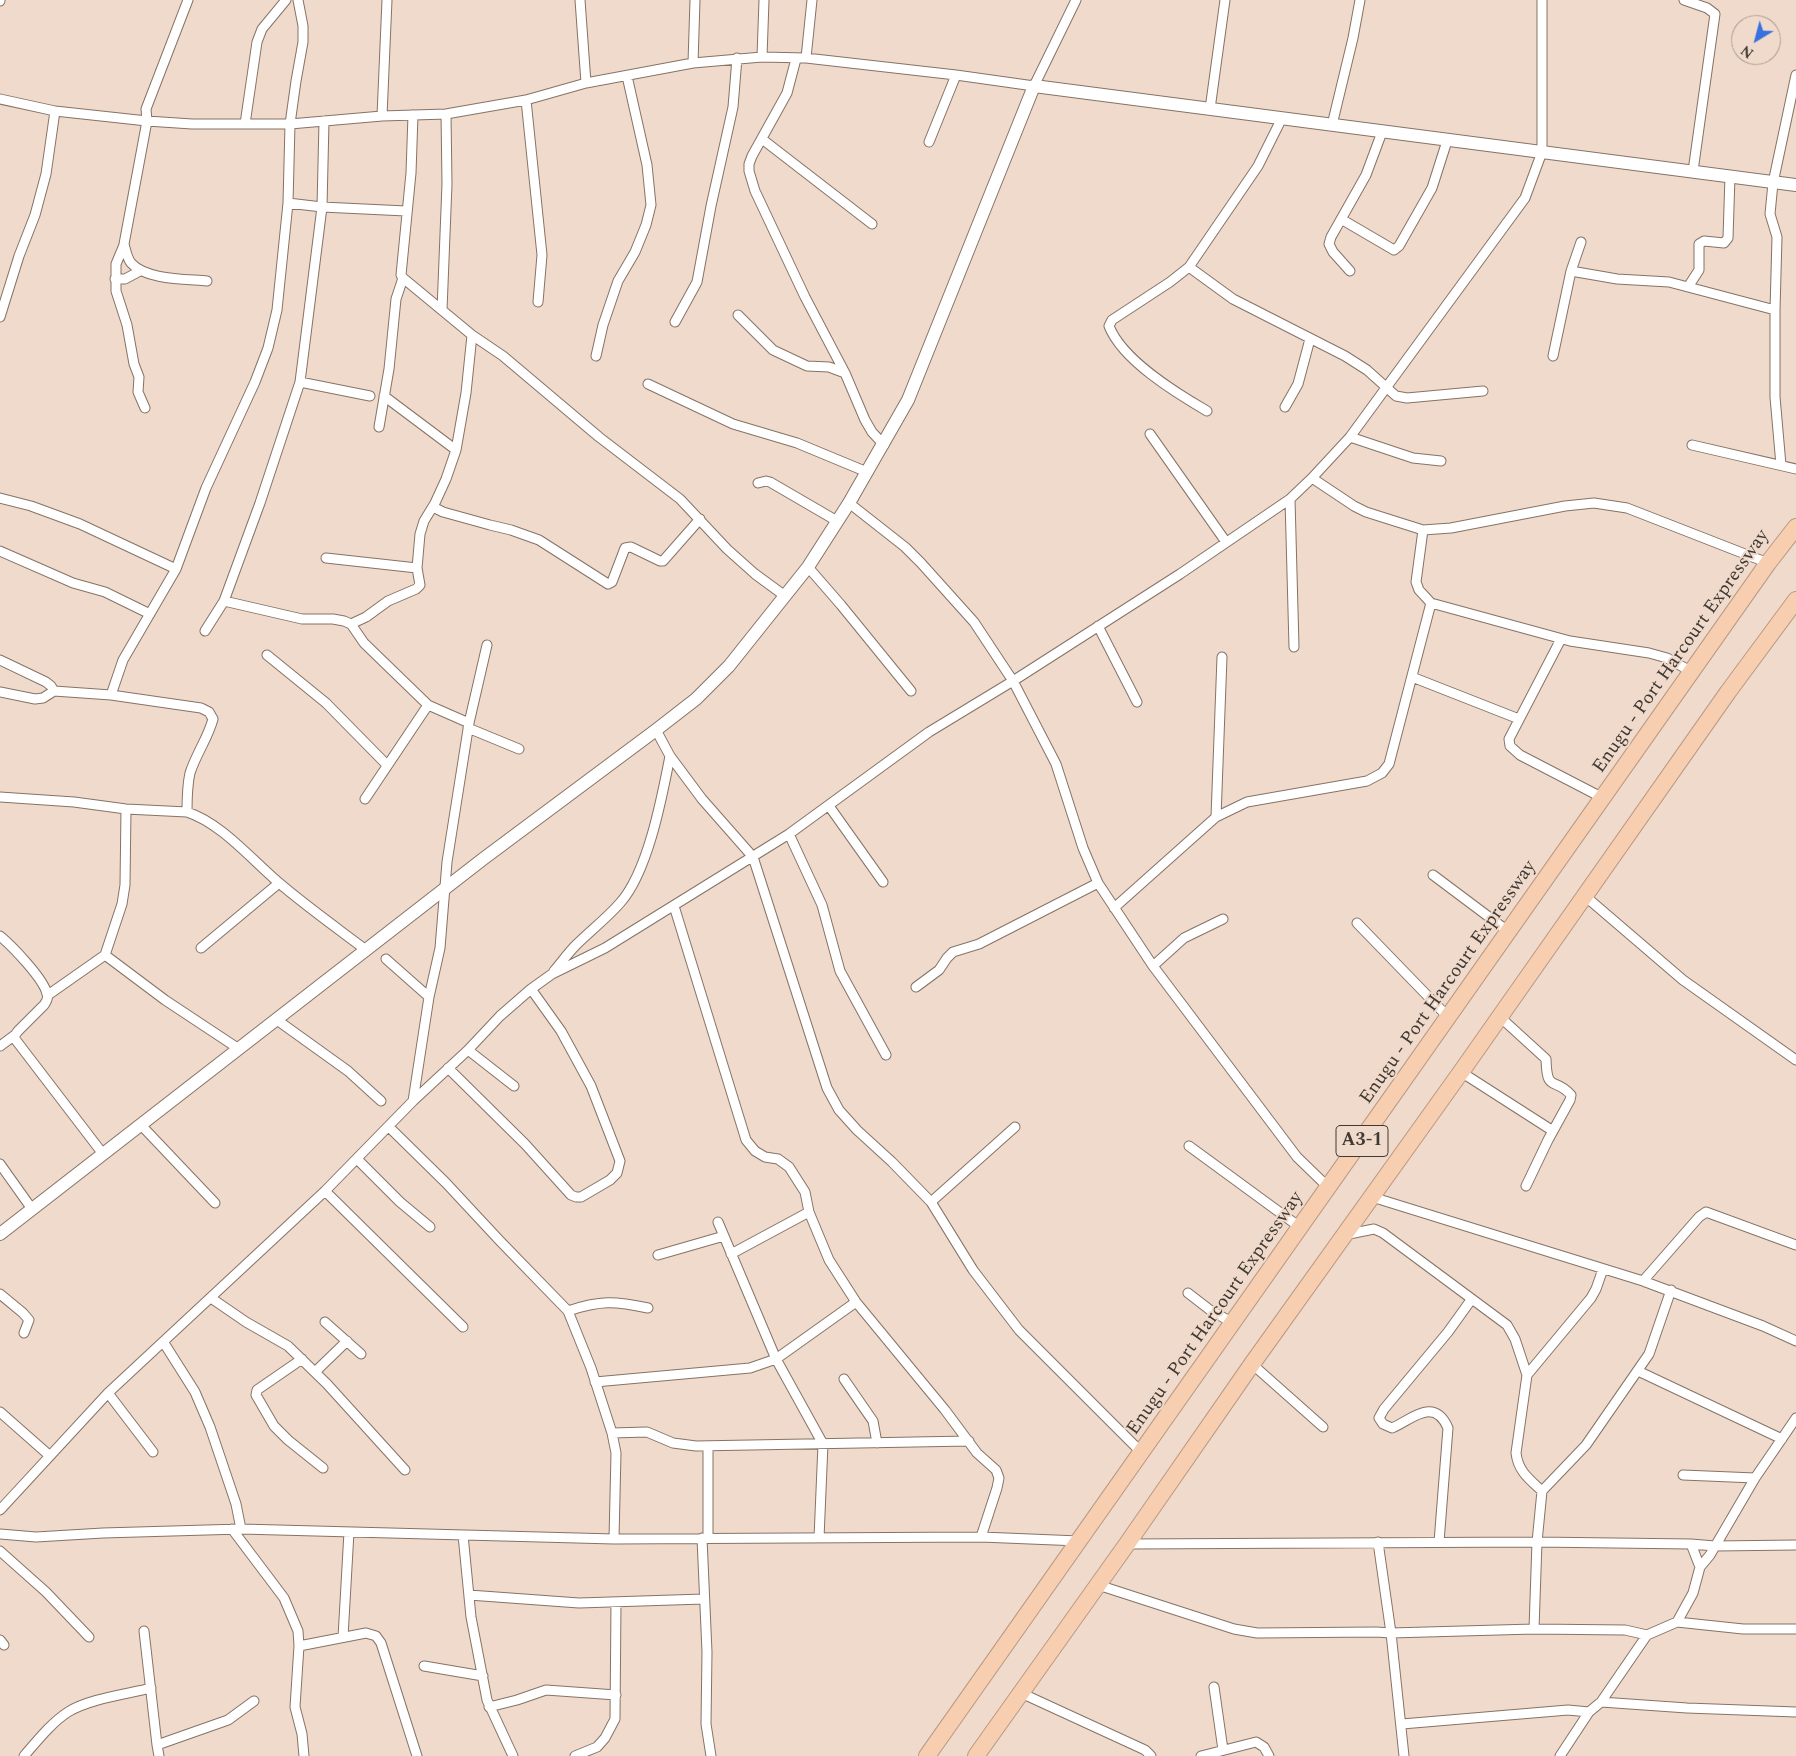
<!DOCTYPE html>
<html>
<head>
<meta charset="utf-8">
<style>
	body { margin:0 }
	#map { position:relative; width:1796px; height:1756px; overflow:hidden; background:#efdacb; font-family:Spectral,serif }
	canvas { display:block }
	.north { position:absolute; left:1731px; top:15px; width:50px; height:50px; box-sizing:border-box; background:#efdacb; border:1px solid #a99a8e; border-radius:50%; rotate:217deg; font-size:14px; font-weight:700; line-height:20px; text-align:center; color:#413933 }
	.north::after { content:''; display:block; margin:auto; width:18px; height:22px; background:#3771e0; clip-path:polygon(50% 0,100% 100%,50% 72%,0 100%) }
</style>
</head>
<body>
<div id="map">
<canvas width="1796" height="1756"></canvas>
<div class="north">N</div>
</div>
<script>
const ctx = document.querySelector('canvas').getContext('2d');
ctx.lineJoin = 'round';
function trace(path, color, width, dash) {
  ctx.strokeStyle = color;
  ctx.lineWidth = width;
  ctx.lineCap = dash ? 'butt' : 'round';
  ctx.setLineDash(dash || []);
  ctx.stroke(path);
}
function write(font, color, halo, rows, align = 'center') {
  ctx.font = font + ' Spectral,serif';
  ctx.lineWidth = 4;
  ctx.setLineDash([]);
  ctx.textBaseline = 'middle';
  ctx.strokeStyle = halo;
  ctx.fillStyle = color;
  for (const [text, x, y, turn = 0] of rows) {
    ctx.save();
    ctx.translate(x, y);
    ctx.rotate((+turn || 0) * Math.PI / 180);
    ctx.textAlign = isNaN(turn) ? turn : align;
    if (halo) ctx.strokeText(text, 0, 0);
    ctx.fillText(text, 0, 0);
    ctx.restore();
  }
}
const street = new Path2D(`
	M188,0L146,109L147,121L124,244C126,251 127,258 131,263C146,280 186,279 207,281
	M580,0L586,83
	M1684,0L1707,8L1715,14L1693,171
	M0,1V0
	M762,57L764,0
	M806,58L812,0
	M796,59L787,93L752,156L749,164V171L755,191L805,297L845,373L865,420L872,432L884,445
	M693,63L695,0
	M0,99L55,111L147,121L192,124H290L382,116L446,114L526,100L586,83L693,63L762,57L806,58L956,75L1034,86L1076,0
	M526,100L542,255L538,302
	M1210,109L1225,0
	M413,115L411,173L401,275L403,278L472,335L503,356L599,437L680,499L727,549L755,574L785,596
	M382,116L387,0
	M1282,118L1258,166L1189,267L1233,299L1345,356L1367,370L1396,396L1407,398L1483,391
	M245,124L257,42L262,29L286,0
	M1332,125L1353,38L1360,0
	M762,139L872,224
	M929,142L956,75
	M288,203L322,207L406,211
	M1341,219L1394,250L1399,246L1432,188L1447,141
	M124,245L116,264V291L127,325L134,364L139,377L138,392L145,408
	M1189,267L1170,282L1112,320L1109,326C1122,360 1176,393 1207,411
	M1350,271L1333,252L1329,244L1331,237L1366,175L1382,132
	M1571,271L1617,279L1669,282L1775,310
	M115,279H125L140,271
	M1688,287L1699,270V244L1704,241L1724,243L1728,238L1730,176
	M442,310L447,184L446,114
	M738,315L773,350L807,366L829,367L845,373
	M0,317L19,256L35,215L46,174L55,111
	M675,322L697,282L711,206L733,107L737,58
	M596,356L603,325L618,281L635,252L646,225L651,205L647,165L627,76
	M1553,356L1571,271L1581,242
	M300,382L370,396
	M648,384L733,424L797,443L867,472
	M384,396L456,450
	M1285,407L1298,384L1310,339
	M379,427L389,369L396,299L403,278
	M1150,434L1226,542
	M1350,437L1413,458L1441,461
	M1692,445L1796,469
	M1781,465L1775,397V310L1777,237L1770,214L1773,183L1796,75
	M1312,478L1354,506L1366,512L1423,530L1451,528L1565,506L1594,503L1627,508L1768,563
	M758,483L766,481L770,482L837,521
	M0,498L31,506L80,524L176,569
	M1290,499L1294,647
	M849,503L905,547L921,563L974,622L1013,681L1056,764L1083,848L1098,883L1153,966L1297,1157L1329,1188
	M433,507L443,512L490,525L511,530L539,540L608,584L612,582L625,548L631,547L660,561H663L700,519
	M1423,530L1416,582L1419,590L1431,603L1570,641L1649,653L1667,658L1692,672
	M0,551L73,583L105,592L150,614
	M326,558L417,568
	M808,567L841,605L911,691
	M224,601L260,503L300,382L322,207L324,121
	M351,624L366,617L388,601L416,589L420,585L417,568L420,534L424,521L435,503L446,479L456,450L466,393L472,335
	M1098,626L1137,702
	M205,631L224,601L302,619H333L344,621L351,624L364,643L428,705L469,723
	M1561,639L1509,739L1510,746L1520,755L1603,798
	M267,655L326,703L387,765
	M0,660L46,682L51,686L54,691
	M1412,677L1519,719
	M0,692L35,699L43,698L54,691L111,695L201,708L209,712L213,719C208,738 196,754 190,773C187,786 187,799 187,812
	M111,695L123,660L176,569L206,488L255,382L268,348L277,310L288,203L290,124L296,81L303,42V26L298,0
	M468,728L519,749
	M656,730L670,756L702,799L753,857L827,1088L839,1110L857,1130L892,1162L931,1202L973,1270L1019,1330L1142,1453
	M0,797L74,802L126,809L187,812C221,823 251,859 278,882C306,906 337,928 366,950
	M365,799L428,705
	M829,806L883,882
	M1216,817L1222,657
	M789,834L822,905L840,971L886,1055
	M1433,875L1509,932
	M1585,896L1683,980L1796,1060
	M674,906L746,1140L755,1151L765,1157L778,1159L789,1167L805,1192L809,1212L829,1260L856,1302L945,1410L977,1453L996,1470L999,1478L997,1488L981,1537
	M1114,908L1216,817L1247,802L1367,781L1382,773L1389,764L1431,603
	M1357,923L1449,1018
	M0,936C12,946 44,979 47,994C49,998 46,1002 44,1005L18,1031L15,1035V1039L103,1154
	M201,948L279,883
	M105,955L165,1000L239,1049
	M386,959L429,997
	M1153,966L1184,938L1223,919
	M554,971C561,963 568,953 576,945C590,931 607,918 620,903C648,872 662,797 670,756
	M916,987L939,970L947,958L953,952L979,944L1098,883
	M48,995L105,955L122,904L125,885L126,809
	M1500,1017L1546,1059C1547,1094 1554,1076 1571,1095L1570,1100L1548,1140L1526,1186
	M277,1020L348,1071L381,1101
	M0,1046L15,1035
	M468,1050L514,1086
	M448,1068L525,1144L571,1195L576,1197H581L610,1180L617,1173L620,1161L591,1086L561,1031L531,989
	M1461,1072L1553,1131
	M413,1101L429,997L440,948L447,862L469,723L487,645
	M141,1125L215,1203
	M389,1127L446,1183L500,1241L568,1311L591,1368L612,1433L616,1453L614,1539
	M1189,1146L1301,1228
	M357,1159L400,1202L430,1227
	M0,1164L32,1209
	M325,1191L463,1327
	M1372,1197L1643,1281L1763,1326L1796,1341
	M931,1202L1015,1127
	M718,1222L776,1359L823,1444L819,1538
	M1344,1235L1374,1229L1383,1233L1507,1325L1515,1339L1527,1375
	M731,1254L809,1212
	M658,1255L724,1236
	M1643,1281L1699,1217L1706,1212L1796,1245
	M1188,1293L1210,1310L1233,1323
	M0,1294L23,1313L29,1320L24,1333
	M211,1298L246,1322L288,1346L327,1384L405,1470
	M568,1311C600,1300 615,1301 648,1308
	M325,1322L361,1354
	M164,1343L195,1392L210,1427L236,1504L241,1529
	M302,1359L257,1390L256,1395L274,1426L288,1440L323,1468
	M1252,1364L1323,1427
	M1638,1371L1782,1439
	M315,1372L347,1341
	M844,1379L873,1421L877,1443
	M595,1382L750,1368L776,1359L856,1302
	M108,1393L153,1452
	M0,1412L50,1456
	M612,1433L647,1432L673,1443L696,1446L969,1441
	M1683,1475L1755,1478
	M1542,1491C1529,1479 1518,1471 1516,1453L1527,1375L1591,1298L1596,1289L1603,1269
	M0,1510L108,1393L325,1191L413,1101L468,1050L500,1016L531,989L552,974L605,948L789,834L929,732L1013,681L1180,574L1290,499L1312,478L1350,437L1525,198L1542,152V0
	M232,1529L284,1598L298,1631L299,1646L295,1707L302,1734L304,1756
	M0,1534L36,1537L103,1533L241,1529L614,1539L981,1537L1079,1541
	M463,1535L471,1617L487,1700L513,1756
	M702,1538L707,1652L706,1724L711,1756
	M708,1538V1446
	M1378,1542L1391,1633L1404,1756
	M1439,1542L1448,1428C1434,1396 1411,1420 1392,1428L1383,1424L1379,1418L1384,1409L1448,1332L1471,1300
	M1127,1544L1537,1542L1691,1544L1715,1546L1796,1545
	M1691,1544L1700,1567
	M0,1551L46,1592L89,1637
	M1098,1585L1234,1629L1257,1633L1376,1632L1391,1633L1534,1629L1625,1630L1647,1635
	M469,1595L579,1603L704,1599
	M1677,1622L1743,1629H1796
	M1534,1629L1537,1542L1542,1491L1586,1445L1649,1354L1671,1290
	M144,1631L157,1745
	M343,1637L349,1532
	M0,1640L4,1645
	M299,1646L366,1633L376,1636L381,1643L417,1756
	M424,1666L483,1676
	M1214,1687L1223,1750
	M1021,1693L1145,1750L1151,1756
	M1601,1702L1687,1708L1796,1712
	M489,1707L517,1700L546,1690L616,1695
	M1402,1724L1568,1710L1589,1712
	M24,1756C37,1741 51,1723 68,1712C88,1699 127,1694 151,1688
	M159,1756L157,1745L228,1720L254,1701
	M575,1756L597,1747L605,1738L615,1719L616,1602
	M1201,1756L1256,1742L1264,1747L1269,1756
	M1560,1756L1589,1712L1601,1702L1647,1635L1677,1622L1693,1593L1700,1567L1710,1555L1755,1478L1796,1418`);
const secondary = new Path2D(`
	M0,1234L483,859L656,730L696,699L729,666L808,567L849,503L908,400L1034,86L1796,185`);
const highway = new Path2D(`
	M927,1756L1768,563L1796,527
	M976,1756L1127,1544L1252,1364L1461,1072L1728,692L1796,600`);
const shields = [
	[1362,1141,52]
];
const shieldNames = [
	["A3-1",1362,1141]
];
const streetNames = [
	["Enugu - Port Harcourt Expressway",1682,652,-55],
	["Enugu - Port Harcourt Expressway",1449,983,-55],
	["Enugu - Port Harcourt Expressway",1216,1314,-55]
];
trace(street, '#867366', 11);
trace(secondary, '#867366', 14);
trace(highway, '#b89a84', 18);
trace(street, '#fff', 9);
trace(secondary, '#fff', 12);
trace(highway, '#f8ceb0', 16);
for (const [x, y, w] of shields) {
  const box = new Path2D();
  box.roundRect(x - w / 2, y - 15.5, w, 31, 4);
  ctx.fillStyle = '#efdacb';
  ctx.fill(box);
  trace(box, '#413933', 1);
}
write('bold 18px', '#413933', null, shieldNames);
write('19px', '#413933', '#efdacb', streetNames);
</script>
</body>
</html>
